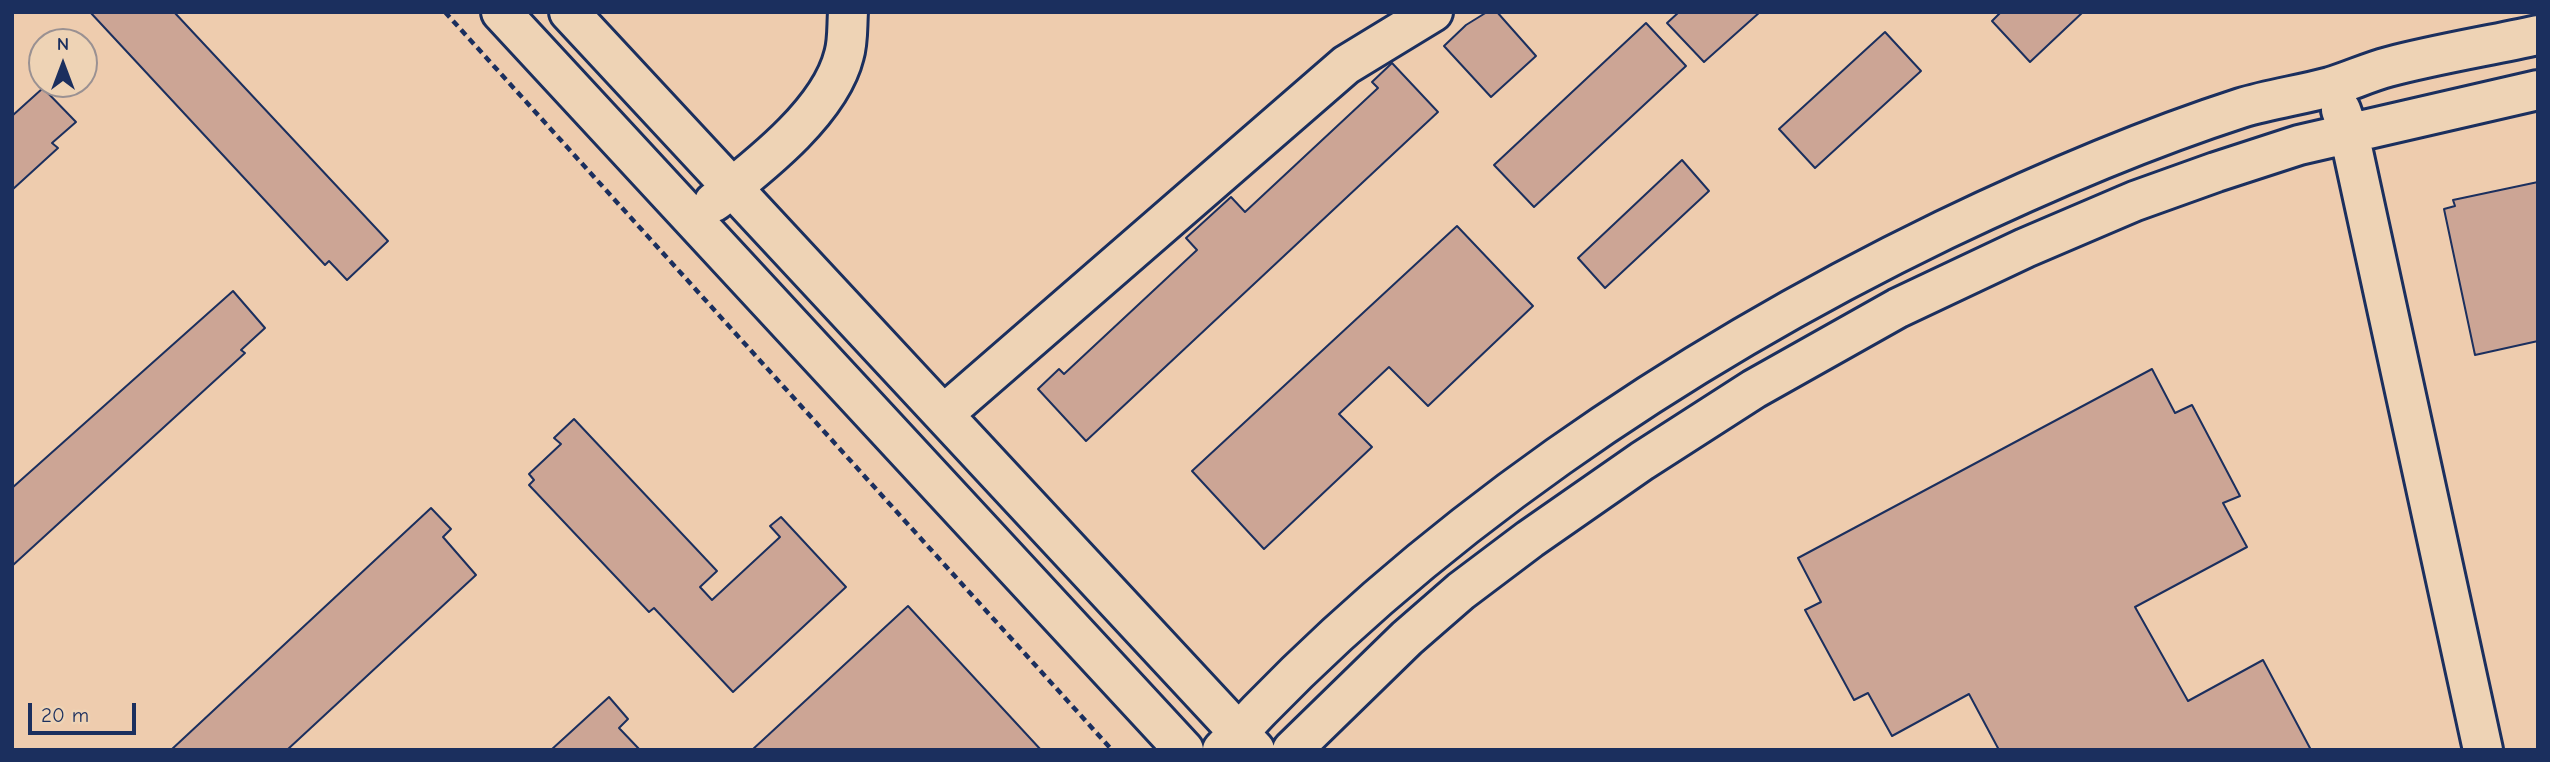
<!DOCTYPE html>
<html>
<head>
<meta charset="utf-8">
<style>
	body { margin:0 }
	#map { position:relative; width:2550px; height:762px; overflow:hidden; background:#eeccae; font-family:"Comic Neue",sans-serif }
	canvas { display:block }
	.frame { position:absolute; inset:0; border:14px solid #1b2f5e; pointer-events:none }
	.north { position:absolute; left:28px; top:28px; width:70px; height:70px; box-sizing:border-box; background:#eed3b5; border:2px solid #9a9192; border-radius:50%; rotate:0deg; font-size:19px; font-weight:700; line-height:28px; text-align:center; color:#1b2f5e }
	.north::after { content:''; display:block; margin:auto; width:24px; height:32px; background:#1b2f5e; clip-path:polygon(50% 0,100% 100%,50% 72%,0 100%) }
	.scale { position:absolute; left:28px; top:703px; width:108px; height:32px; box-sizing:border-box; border:4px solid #1b2f5e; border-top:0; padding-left:9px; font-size:21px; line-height:24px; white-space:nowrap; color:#1b2f5e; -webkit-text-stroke:5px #eed3b5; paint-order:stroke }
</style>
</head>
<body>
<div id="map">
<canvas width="2550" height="762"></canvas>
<div class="frame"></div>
<div class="north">N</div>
<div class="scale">20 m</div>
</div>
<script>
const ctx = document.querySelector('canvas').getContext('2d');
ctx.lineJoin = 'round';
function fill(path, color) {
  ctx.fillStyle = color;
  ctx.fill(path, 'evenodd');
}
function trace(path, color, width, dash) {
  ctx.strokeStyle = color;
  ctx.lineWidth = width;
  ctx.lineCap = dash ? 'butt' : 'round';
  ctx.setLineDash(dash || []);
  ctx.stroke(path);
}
const building = new Path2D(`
	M90,12H174L388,241L347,280L329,261L325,265Z
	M1487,12H1497L1536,56L1491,97L1444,46L1466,25Z
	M1679,12H1760L1704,62L1667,23Z
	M2001,12H2083L2030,62L1992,21Z
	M1646,23L1686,66L1534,207L1494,165Z
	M1885,32L1921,71L1815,168L1779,129Z
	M1392,63L1438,112L1086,441L1038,389L1059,369L1064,374L1197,250L1186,238L1231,197L1245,212L1378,88L1372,82Z
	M43,88L76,122L52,143L58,148L12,190V116Z
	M1682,160L1709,191L1605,288L1578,258Z
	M2538,182V341L2475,355L2444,209L2455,206L2453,200Z
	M1457,226L1533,306L1428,406L1389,367L1339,414L1372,447L1264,549L1192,471Z
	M233,291L265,328L241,350L245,353L12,566V488Z
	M2152,369L2175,413L2192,405L2240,496L2223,503L2247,547L2135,607L2188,701L2263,660L2311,750H1999L1969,694L1892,736L1868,693L1854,700L1805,610L1821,602L1798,558Z
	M574,419L717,571L700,587L712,600L780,537L770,526L781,517L846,587L733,692L654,608L649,612L529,485L534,480L529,474L561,444L554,438Z
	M431,508L451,529L443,537L476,575L287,750H171Z
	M908,606L1041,750H752Z
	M609,697L628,719L619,728L640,750H551Z`);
const path = new Path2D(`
	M445,12L1112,750`);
const minor = new Path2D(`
	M501,12L1184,750
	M569,12L1255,750
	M2341,110L2349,133L2483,750
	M714,202C758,167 830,112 844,55C848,42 847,26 848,12
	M944,414L1346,65L1433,12
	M1222,750C1420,533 1680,358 1944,230C2040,184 2139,141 2241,108C2270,99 2301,95 2330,87C2350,81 2369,72 2388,67C2437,54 2488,46 2538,35
	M1292,750L1407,638L1461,591L1530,539L1642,461L1754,389L1898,308L2025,248L2135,201L2216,172L2299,145L2538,90`);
fill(building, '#cca595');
trace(building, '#1b2f5e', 2);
trace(minor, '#1b2f5e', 44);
trace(path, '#1b2f5e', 4.5, [7, 5]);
trace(minor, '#eed3b5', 38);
</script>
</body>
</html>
